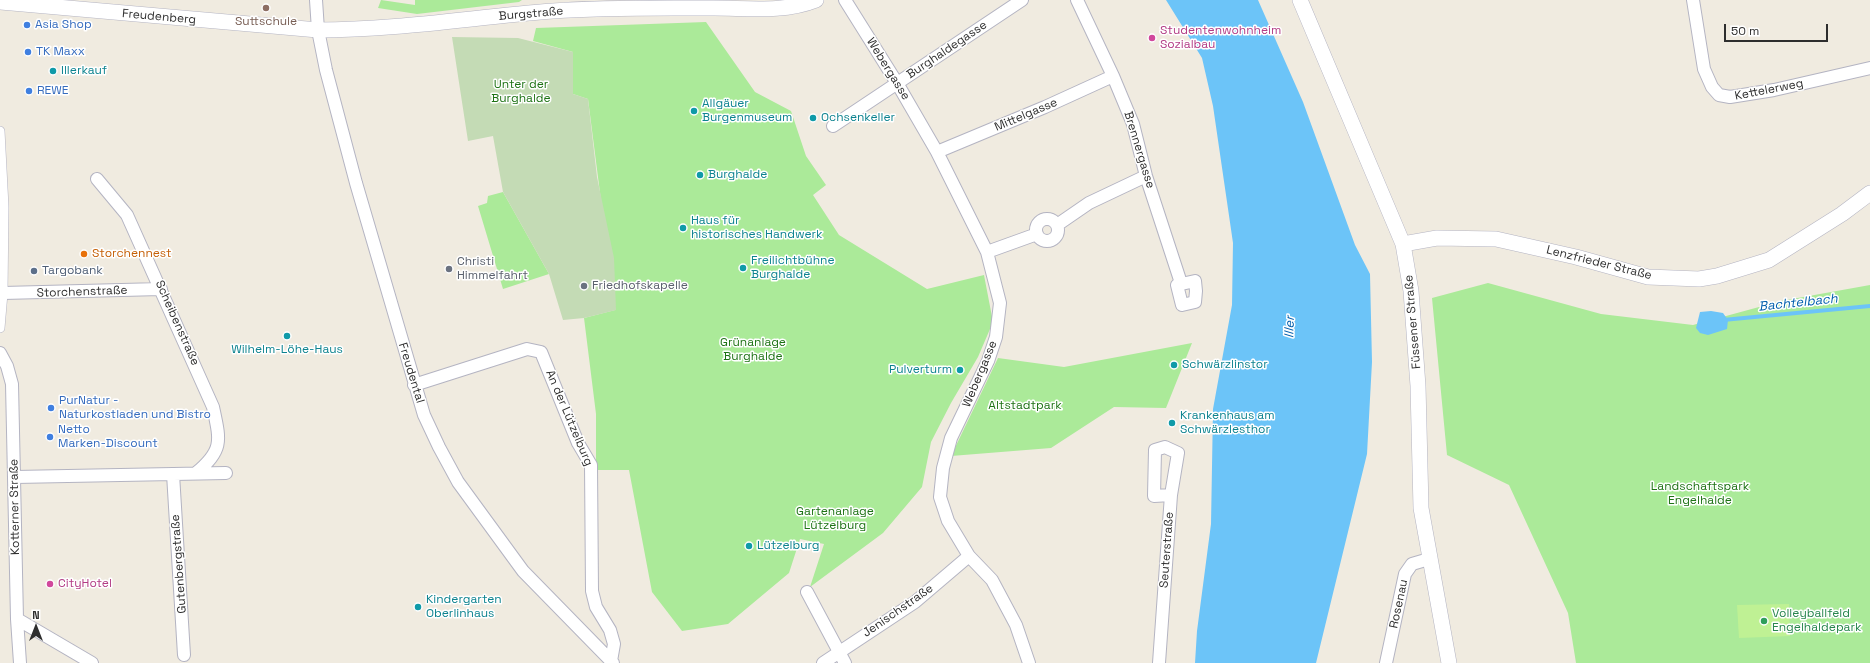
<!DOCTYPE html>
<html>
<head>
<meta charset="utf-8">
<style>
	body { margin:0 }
	#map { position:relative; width:1870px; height:663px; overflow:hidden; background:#f0ebe0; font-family:"Space Grotesk",sans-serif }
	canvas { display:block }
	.north { position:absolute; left:16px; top:607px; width:40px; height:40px; -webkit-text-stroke:3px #fff; paint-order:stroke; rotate:0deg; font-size:11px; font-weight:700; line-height:16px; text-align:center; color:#2e2e2e }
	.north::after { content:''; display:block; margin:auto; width:14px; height:18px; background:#2e2e2e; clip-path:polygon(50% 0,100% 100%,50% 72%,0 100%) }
	.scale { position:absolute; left:1724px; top:24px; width:104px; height:18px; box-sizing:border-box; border:2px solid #2e2e2e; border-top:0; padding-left:5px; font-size:12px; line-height:14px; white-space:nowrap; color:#2e2e2e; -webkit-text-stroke:3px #fff; paint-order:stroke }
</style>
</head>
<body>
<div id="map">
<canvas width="1870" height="663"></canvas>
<div class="north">N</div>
<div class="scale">50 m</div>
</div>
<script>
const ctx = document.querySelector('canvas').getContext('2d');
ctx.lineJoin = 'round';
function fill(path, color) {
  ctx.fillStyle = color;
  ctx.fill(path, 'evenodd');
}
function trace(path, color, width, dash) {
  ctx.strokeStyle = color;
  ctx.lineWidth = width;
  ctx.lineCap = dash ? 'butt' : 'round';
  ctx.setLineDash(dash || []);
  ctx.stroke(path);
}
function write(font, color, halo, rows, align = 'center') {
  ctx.font = font + ' "Space Grotesk",sans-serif';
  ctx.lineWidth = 3;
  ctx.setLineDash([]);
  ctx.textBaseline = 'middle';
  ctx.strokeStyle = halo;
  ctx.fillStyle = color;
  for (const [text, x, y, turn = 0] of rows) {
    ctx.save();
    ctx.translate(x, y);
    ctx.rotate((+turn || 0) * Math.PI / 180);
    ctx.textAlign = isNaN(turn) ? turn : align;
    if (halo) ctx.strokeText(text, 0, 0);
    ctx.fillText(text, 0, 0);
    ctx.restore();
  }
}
const green = new Path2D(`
	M381,0L415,5V0H522L519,2L417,14L378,8Z
	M706,22L755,92L791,111L806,156L826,185L813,195L839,235L927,289L984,275L993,322L978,357L951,403L931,442L922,487L883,533L810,587L824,544L800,539L789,573L728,624L682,631L652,592L629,470H596V414L584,318L615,310L588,99L573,94V52L533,41L536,28Z
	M503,192L549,274L503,289L478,206L487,203L488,196Z
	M1488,283L1601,314L1693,325L1781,301L1870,285V663H1576L1568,613L1509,485L1447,455L1432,298Z
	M1192,343L1166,408L1114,407L1051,448L951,456L998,358L1064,367Z`);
const cemetery = new Path2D(`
	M452,37L518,38L573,52V94L588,99L597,177L614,258L616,310L584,318L563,320L549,274L503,192L493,136L468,141Z`);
const pitch = new Path2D(`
	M1789,604L1790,636L1739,638L1737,605Z`);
const water = new Path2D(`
	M1166,0H1258L1303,102L1355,245L1370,274L1372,362L1367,454L1316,663H1195L1197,631L1211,524L1213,409L1232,305L1233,243L1213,106L1202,58Z
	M1711,311L1723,313L1728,320L1727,329L1708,335L1700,333L1696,328L1700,312Z`);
const stream = new Path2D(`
	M1723,320L1870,306`);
const pedestrian = new Path2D(`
	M0,131L4,207L3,293L0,328`);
const minor = new Path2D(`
	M316,0L318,30L326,70L356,183L424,415L439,447L458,482L523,571L613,663
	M845,0L897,83L937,152L987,252L1000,303L996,337L988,361L951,438L943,468L940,497L948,521L969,556L992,580L1016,625L1029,663
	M1077,0L1113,76L1133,124L1146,176L1181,283
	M1693,0L1704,69L1712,87L1719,95L1730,97L1774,90L1870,68
	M833,126L1022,0
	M937,152L1045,107L1113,76
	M97,179L127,215L213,407C220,440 224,450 196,473
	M1036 230a11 11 0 1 1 22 0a11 11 0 1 1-22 0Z
	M1057,225L1089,203L1146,176
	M987,252L1037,234
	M1195,281L1196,291L1195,302L1182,305L1177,285Z
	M3,293L161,289
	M0,353L7,366L12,384L17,619L20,663
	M414,385L527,349L541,352L578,443L591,465L592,591L596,607L610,630L614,644L611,661
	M173,474L184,655
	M15,477L226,473
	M807,592L845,663
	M17,619L92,663
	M823,663L915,602L969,556
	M1159,663L1171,495L1178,453L1165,447L1155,450L1154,496L1171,495
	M1386,663L1405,574L1412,564L1429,559`);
const tertiary = new Path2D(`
	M1300,0L1403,244L1411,291L1418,386L1421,508L1449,663
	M0,2L318,30C397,30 475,17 553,11C607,7 661,8 714,8C748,8 783,13 816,0
	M1403,244L1437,238L1496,239L1576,257L1648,277L1699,279L1717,276L1769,260L1842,214L1870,193`);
const markers = [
	[266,8,4,"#8d6e63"],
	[27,25,4,"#3f7fe0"],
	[1152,38,4,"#d1479c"],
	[28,52,4,"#3f7fe0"],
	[53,71,4,"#0f9aa8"],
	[29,91,4,"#3f7fe0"],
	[694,111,4,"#0f9aa8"],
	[813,118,4,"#0f9aa8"],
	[700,175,4,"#0f9aa8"],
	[683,228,4,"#0f9aa8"],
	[84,254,4,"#e8710a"],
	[743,268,4,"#0f9aa8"],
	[449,269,4,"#6b7280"],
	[34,271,4,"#5c6f8a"],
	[584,286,4,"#6b7280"],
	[287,336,4,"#0f9aa8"],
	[1174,365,4,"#0f9aa8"],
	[960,370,4,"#0f9aa8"],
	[51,408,4,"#3f7fe0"],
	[1172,423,4,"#0f9aa8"],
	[50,437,4,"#3f7fe0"],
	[749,546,4,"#0f9aa8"],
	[50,584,4,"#d1479c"],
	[418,607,4,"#0f9aa8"],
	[1764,621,4,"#2e9e5b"]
];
const streetNames = [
	["Burgstraße",531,14,-5],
	["Freudenberg",159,17,5],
	["Burghaldegasse",947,50,-34],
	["Webergasse",888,69,58],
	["Kettelerweg",1769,90,-11],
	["Mittelgasse",1026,115,-23],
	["Brennergasse",1139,150,73],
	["Lenzfrieder Straße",1599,263,14],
	["Storchenstraße",82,292,-2],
	["Füssener Straße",1413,322,-95],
	["Scheibenstraße",177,323,66],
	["Freudental",411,373,73],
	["Webergasse",980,374,-67],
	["An der Lützelburg",569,418,67],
	["Kotterner Straße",15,507,-91],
	["Seuterstraße",1167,550,-86],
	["Gutenbergstraße",179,564,-94],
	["Rosenau",1399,604,-78],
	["Jenischstraße",898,611,-35]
];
const educationNames = [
	["Suttschule",266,22]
];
const shopNames = [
	["Asia Shop",35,25],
	["TK Maxx",36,52],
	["REWE",37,91],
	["PurNatur -",59,401],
	["Naturkostladen und Bistro",59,415],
	["Netto",58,430],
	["Marken-Discount",58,444]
];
const hotelNames = [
	["Studentenwohnheim",1160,31],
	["Sozialbau",1160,45],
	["CityHotel",58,584]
];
const cultureNames = [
	["Illerkauf",61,71],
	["Allgäuer",702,104],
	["Burgenmuseum",702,118],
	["Ochsenkeller",821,118],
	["Burghalde",708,175],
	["Haus für",691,221],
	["historisches Handwerk",691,235],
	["Freilichtbühne",751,261],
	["Burghalde",751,275],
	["Wilhelm-Löhe-Haus",287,350,"center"],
	["Schwärzlinstor",1182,365],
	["Pulverturm",952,370,"right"],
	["Krankenhaus am",1180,416],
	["Schwärzlesthor",1180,430],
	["Lützelburg",757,546],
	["Kindergarten",426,600],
	["Oberlinhaus",426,614]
];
const parkNames = [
	["Unter der",521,85],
	["Burghalde",521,99],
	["Grünanlage",753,343],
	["Burghalde",753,357],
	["Altstadtpark",1025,406],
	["Landschaftspark",1700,487],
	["Engelhalde",1700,501],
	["Gartenanlage",835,512],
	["Lützelburg",835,526]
];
const foodNames = [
	["Storchennest",92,254]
];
const worshipNames = [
	["Christi",457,262],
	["Himmelfahrt",457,276],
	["Friedhofskapelle",592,286]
];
const serviceNames = [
	["Targobank",42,271]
];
const leisureNames = [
	["Volleyballfeld",1772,614],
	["Engelhaldepark",1772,628]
];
const waterNames = [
	["Bachtelbach",1798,303,-6],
	["Iller",1290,327,-88]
];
fill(green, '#abea99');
fill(cemetery, '#c4dbb5');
fill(pitch, '#bff194');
fill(water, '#6cc4f8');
trace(stream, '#6cc4f8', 4);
trace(pedestrian, '#b4b4c2', 10);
trace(minor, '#b4b4c2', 14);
trace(tertiary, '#b4b4c2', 16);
trace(pedestrian, '#fff', 9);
trace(minor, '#fff', 12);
trace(tertiary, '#fff', 15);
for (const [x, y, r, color] of markers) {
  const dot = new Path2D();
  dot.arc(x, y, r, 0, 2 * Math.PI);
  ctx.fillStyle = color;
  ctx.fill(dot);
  trace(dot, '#fff', 1.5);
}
write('12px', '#2e2e2e', '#fff', streetNames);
write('12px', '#785e54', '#fff', educationNames);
write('12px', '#366cbe', '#fff', shopNames, 'left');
write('12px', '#b23c85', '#fff', hotelNames, 'left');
write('12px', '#0d838f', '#fff', cultureNames, 'left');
write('12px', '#1e7315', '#fff', parkNames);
write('12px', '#c56008', '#fff', foodNames, 'left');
write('12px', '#5b616d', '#fff', worshipNames, 'left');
write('12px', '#4e5e75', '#fff', serviceNames, 'left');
write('12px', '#27864d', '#fff', leisureNames, 'left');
write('italic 13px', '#035fad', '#fff', waterNames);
</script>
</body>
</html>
